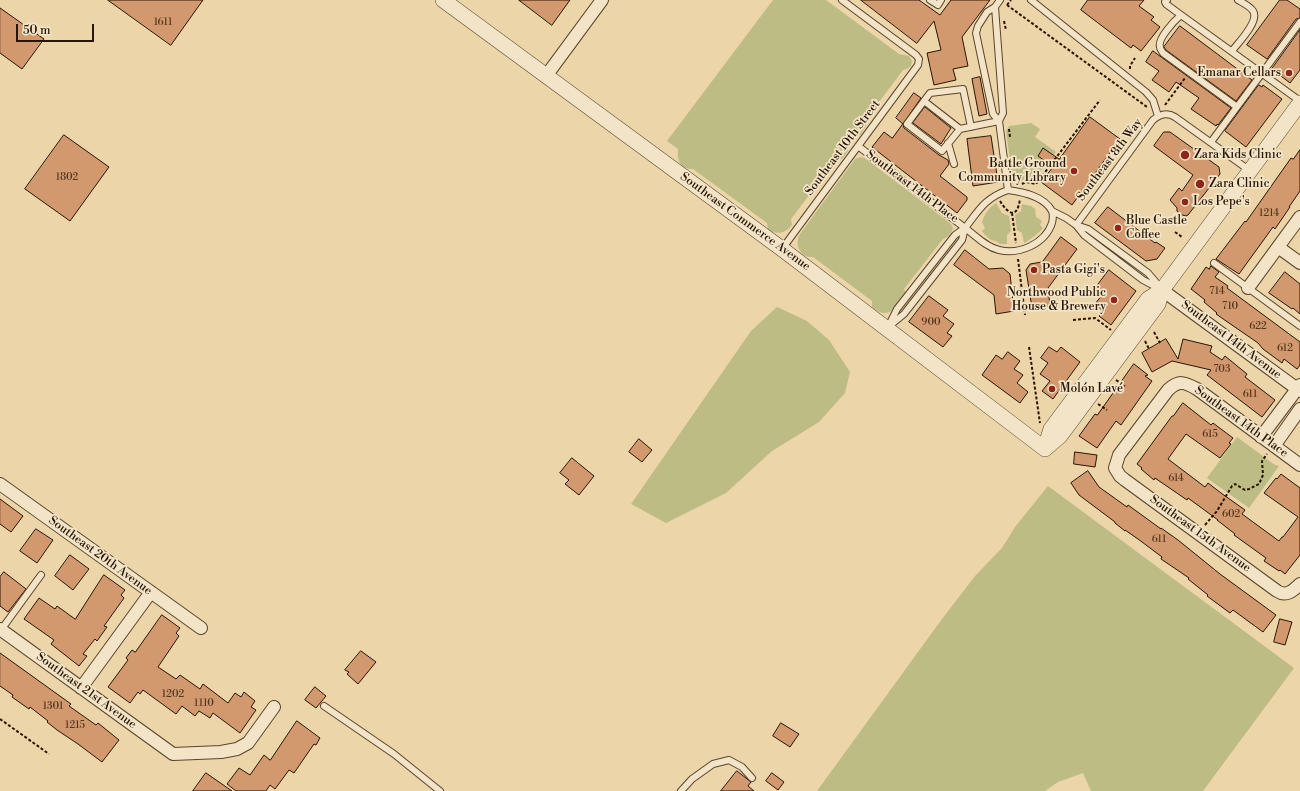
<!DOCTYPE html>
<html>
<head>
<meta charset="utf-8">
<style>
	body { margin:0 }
	#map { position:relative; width:1300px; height:791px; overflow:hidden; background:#ecd5a9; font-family:"Libre Bodoni",serif }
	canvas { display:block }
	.scale { position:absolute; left:16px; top:24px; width:78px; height:18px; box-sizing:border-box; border:2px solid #281504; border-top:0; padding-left:5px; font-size:12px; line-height:14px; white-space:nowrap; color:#281504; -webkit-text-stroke:3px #f3e4c7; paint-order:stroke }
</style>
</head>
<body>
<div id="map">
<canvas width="1300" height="791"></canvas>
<div class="scale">50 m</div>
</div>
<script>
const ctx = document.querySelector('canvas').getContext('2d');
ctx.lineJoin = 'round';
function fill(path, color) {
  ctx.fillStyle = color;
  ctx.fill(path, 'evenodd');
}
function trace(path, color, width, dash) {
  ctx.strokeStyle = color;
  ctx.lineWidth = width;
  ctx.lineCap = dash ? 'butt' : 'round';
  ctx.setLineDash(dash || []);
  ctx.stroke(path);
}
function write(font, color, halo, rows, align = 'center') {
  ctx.font = font + ' "Libre Bodoni",serif';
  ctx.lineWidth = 3.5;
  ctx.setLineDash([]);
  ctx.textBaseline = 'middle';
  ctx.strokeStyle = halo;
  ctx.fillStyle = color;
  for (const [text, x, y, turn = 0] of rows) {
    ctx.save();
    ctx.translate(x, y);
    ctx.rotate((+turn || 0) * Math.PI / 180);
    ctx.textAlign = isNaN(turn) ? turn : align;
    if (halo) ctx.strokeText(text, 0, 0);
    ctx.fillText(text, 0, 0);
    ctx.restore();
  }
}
const green = new Path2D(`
	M773,0H826L899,54L909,56L912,61L911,66L907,69L903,70L865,121L866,126L860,135H854L847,145L848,151L842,159L836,160L791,219L792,225C785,234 776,235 768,229L767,223L693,169C680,169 677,161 678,149L667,141Z
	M1031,123L1040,129L1035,137L1056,152L1033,181L1025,180L1018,181L1016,180L1015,176H1012L1006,131L1009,126Z
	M860,157L865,158L951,224L953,228C951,234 949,237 943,239L904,289L906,293C896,306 890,322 872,307V301L813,257C800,258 794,244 800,234L855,159Z
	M996,203L1002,213L1009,216L1011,231L1007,235V244H1000L996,241L991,240L985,235L982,231L985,228L982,222C985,213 989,208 996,203Z
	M1022,204L1031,206L1035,209L1036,217L1042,221L1040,225L1043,228C1040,232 1030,240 1024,243L1022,233L1017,230L1015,215L1021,211Z
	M777,307L807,321L829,340L850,372L845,393L819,422L772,451L726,493L666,523L631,504L751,331Z
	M1237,437L1275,465L1279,466L1249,508L1207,478Z
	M1048,486L1294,668L1203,791H1091L1083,773L1058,782L1045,791H817L942,619L975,576L1002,548L1015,527Z`);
const building = new Path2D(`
	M108,0H203L171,45Z
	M519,0H570L552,25Z
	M861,0H919L940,15L951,0H990L962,37L968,66L953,69L956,80L934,85L927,53L941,50L934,21L917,43Z
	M1088,0H1144L1139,6L1154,17L1151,20L1160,27L1141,51L1133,45L1131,48L1081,10Z
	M1280,0H1287L1300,9V18L1296,19L1267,59L1247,45Z
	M0,8L44,39L22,69L0,53Z
	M1180,26L1252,80L1236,101L1166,50L1164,47Z
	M1300,30V70L1290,83L1272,69Z
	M1153,51L1231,108L1218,125L1217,124L1216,126L1191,109L1199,98L1176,82L1169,92L1152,80L1159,71L1146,62Z
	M980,77L987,114L979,116L972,79Z
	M1259,85L1262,87L1263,85L1282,99L1246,147L1225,131Z
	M914,93L921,98L903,124L896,118Z
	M925,107L951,128L941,144L913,123Z
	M1090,117L1120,139L1072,205L1041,182L1053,167L1038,156L1043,148L1059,159Z
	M903,124L904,128L939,155L948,160L949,164L940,176L967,197V200L957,213L872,147L884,132L892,138Z
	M1164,132H1170L1219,167L1220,174L1188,215L1186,216L1179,214L1177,211V208L1170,200L1179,188L1182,191L1193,175L1154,146Z
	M64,135L109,167L70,221L25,189Z
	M991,136L998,182L973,186L967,139Z
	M1300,150V191L1289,207H1290L1275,229L1273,227L1239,274L1216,259L1245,221L1246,222L1291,158L1293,159Z
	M1108,207L1155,243L1156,242L1165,248L1157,259L1146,261L1095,223Z
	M1061,237L1077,249L1048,288L1050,306L1032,308L1026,270L1030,264L1042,262Z
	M965,250L989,269L1003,268L1010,274L1014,311L996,314L994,295L954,265Z
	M1211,266L1219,272L1215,277L1228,286L1227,288L1300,342V365L1297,369L1284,359L1282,363L1263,349L1258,343L1216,314L1217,313L1204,302L1205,300L1191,289L1206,267L1209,269Z
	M1109,270L1136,291L1111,325L1099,316L1103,311L1095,304L1102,295L1094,290Z
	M1285,272L1300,284V314L1293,308L1292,309L1269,293Z
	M929,296L948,310L943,316L954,324L947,333L952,336L943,347L909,322Z
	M1166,339L1178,359L1183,339L1212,346L1210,352L1222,360L1225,356L1247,374L1245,377L1275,400L1262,417L1207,375L1211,370L1172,361L1152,372L1142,353Z
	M1049,347L1057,352L1061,347L1080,362L1053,399L1042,391L1050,381L1040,374L1048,363L1041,358Z
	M1008,352L1020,361L1014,369L1023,375L1017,383L1028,392L1020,403L982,375L996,355L1002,359Z
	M1134,364L1148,375L1145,376L1152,381L1121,425L1116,421L1097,448L1079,436L1095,414L1097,415Z
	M1183,403L1211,425L1213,423L1233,438L1229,443L1231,444L1220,458L1186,434L1168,459L1205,487L1208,483L1221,493L1245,510L1242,514L1279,541L1282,537H1283L1298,517L1264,493L1276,478L1277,479L1281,474L1300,488V555L1285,574L1280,570L1279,571L1264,561L1266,558L1234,535L1235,534L1217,520H1218L1188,498L1187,500L1155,478L1154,480L1141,469L1142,468L1137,464L1172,416H1173Z
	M639,439L652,450L642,462L629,452Z
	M1075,452L1097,455L1095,467L1074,464Z
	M572,458L594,476L579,495L565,484L569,480L560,473Z
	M1088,471L1099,487L1127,507L1128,505L1161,529V528L1178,540L1220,574L1276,615L1263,632L1233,610L1230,613L1207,596L1208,595L1188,579L1189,578L1161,559L1162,557L1138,539L1125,530V531L1115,523V522L1079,495L1071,483Z
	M0,499L23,516L11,532L0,524Z
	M36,529L53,540L37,563L20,551Z
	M70,555L89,569L73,590L55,576Z
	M4,572L26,589L8,612L0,606V577Z
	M104,575L125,590L121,595L124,598L104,626L107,627L97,641L95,639L83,654L87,656L79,666L51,644L54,640L24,619L39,598L55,609L57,606L75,619Z
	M162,615L180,628L176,633L179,636L158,667L176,679L180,675L200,689L203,684L228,703L235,693L241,697L244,692L255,701L251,707L256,710L240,733L213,713L210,718L199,711L195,716L182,706L176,714L143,690L140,694L138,692L130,703L108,687L128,660L126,658L132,650L135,652Z
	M1280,619L1292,622L1285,645L1274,642Z
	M361,651L376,662L358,684L347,674L349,672L345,670Z
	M0,653L71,704L69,706L96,725L98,723L119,740L102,762L78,744L57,730L47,722L48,721L30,707L29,709L12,697L13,695L0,686Z
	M315,687L326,696L316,708L305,700Z
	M297,721L320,738L316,745L314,744L294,773L289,770L275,789L270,785L266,791H236L227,784L239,768L250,775L264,755L270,760Z
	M781,723L799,734L790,747L773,736Z
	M737,771L751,782L748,786L754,791H721Z
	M206,773L232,791H193Z
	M772,773L784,782L778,790L766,781Z`);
const path = new Path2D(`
	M1007,5L1147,107
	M1007,5L1011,0
	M1004,21L1006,30
	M1130,69V66L1135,58
	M1165,105L1185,78
	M1009,129L1010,137
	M1022,184L1026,182L1036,184L1100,100
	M1000,201C1008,214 1017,220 1020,199
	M1012,213L1016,243
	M1175,232L1182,237
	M1018,259L1025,315
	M1073,320L1095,318L1111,330
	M1154,332L1160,343
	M1145,341L1149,349
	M1029,347L1040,423
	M1116,380L1125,386
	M1098,404L1107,410
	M1205,525L1217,511L1232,486L1235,484L1245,490L1249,489L1259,484L1263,475L1262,461L1267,454
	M0,719L49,754`);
const service = new Path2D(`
	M930,0L938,5L941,0
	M1000,0L995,7L987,12L978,26L976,33L993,114L999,121L1008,190
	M1031,0L1146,92L1153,100L1158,116
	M1167,0L1165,2L1166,4L1181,15
	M995,7L1003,113L999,121
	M1232,51C1238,43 1260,21 1253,11C1251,7 1243,3 1238,0
	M924,101L960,129L999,121
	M1237,107L1163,53C1162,51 1160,50 1160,47C1157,39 1175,20 1181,15L1300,101
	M960,129L942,151L907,124L930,93L963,89L971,127
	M1211,142L1300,22
	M948,143L954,164
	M858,146L965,228
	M1008,190C1023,192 1044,196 1052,211C1053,214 1053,219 1052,223C1045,244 1019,255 999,250C986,247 976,236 965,228C979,210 985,198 1008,190Z
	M1052,211L1066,218L1076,225L1084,235L1143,280L1162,290
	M1076,225L1153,120C1160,114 1167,112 1175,117L1249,170
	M1076,225L1088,229L1148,273L1160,287
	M782,249L918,65L919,59L916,55L842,0
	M1214,263L1300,326
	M889,325L897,309L955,235L965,228
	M887,328L904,314L962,240L965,228
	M1,630L41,575
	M324,706L394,754L440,791
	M681,791L692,779L713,764L729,760L742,767L752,778`);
const minor = new Path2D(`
	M546,76L602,0
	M1278,247L1300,263
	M1248,288L1300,217
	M1162,290L1300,391
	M1261,437L1300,385
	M1274,446L1300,409
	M1300,465L1197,389C1184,382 1179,380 1168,390L1119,455L1115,468L1120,476L1125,480L1277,591C1286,597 1293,591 1300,584
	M0,484L201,628
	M0,629L173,754L221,752L237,749L248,743L274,707
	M81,688L151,592`);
const tertiary = new Path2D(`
	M443,0L782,249L1045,449
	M1045,448L1051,429L1148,299L1162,290
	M1045,449L1060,436L1158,304L1162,290L1300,103`);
const markers = [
	[1289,73,4,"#8f2418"],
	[1185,155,5,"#8f2418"],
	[1074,171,4,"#8f2418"],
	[1200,184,5,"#8f2418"],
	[1185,202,4,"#8f2418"],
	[1118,228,4,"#8f2418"],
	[1034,270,4,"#8f2418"],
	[1114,300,4,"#8f2418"],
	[1052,389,4,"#8f2418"]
];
const numberNames = [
	["1611",163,23],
	["1802",67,178],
	["1214",1269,214],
	["714",1217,292],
	["710",1230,307],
	["900",931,323],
	["622",1258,327],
	["612",1285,349],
	["703",1222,370],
	["611",1250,395],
	["615",1210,435],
	["614",1176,479],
	["602",1231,515],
	["611",1159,540],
	["1202",173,695],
	["1110",204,704],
	["1301",53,707],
	["1215",75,726]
];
const poiNames = [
	["Emanar Cellars",1281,73,"right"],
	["Zara Kids Clinic",1194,155],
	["Battle Ground",1066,164,"right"],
	["Community Library",1066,178,"right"],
	["Zara Clinic",1209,184],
	["Los Pepe's",1193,202],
	["Blue Castle",1126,221],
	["Coffee",1126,235],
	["Pasta Gigi's",1042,270],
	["Northwood Public",1106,293,"right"],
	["House & Brewery",1106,307,"right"],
	["Molón Lavé",1060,389]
];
const streetNames = [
	["Southeast 10th Street",843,148,-53],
	["Southeast 8th Way",1110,160,-53],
	["Southeast 14th Place",912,187,37],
	["Southeast Commerce Avenue",745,222,36],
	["Southeast 14th Avenue",1231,340,37],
	["Southeast 14th Place",1241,422,36],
	["Southeast 15th Avenue",1200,534,36],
	["Southeast 20th Avenue",100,556,36],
	["Southeast 21st Avenue",86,691,36]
];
fill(green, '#bdbc84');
fill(building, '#d2986e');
trace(building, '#281504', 1);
trace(service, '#59452d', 8);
trace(minor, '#59452d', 14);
trace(tertiary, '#59452d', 16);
trace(path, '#281504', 2, [3, 2]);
trace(service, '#f3e4c7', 6);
trace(minor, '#f3e4c7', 12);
trace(tertiary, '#f3e4c7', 15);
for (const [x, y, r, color] of markers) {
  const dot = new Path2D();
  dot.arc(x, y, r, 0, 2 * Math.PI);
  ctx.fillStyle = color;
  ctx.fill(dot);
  trace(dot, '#f3e4c7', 1.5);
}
write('10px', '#52361e', null, numberNames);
write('12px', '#281504', '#f3e4c7', poiNames, 'left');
write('12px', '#281504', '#f3e4c7', streetNames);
</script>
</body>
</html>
